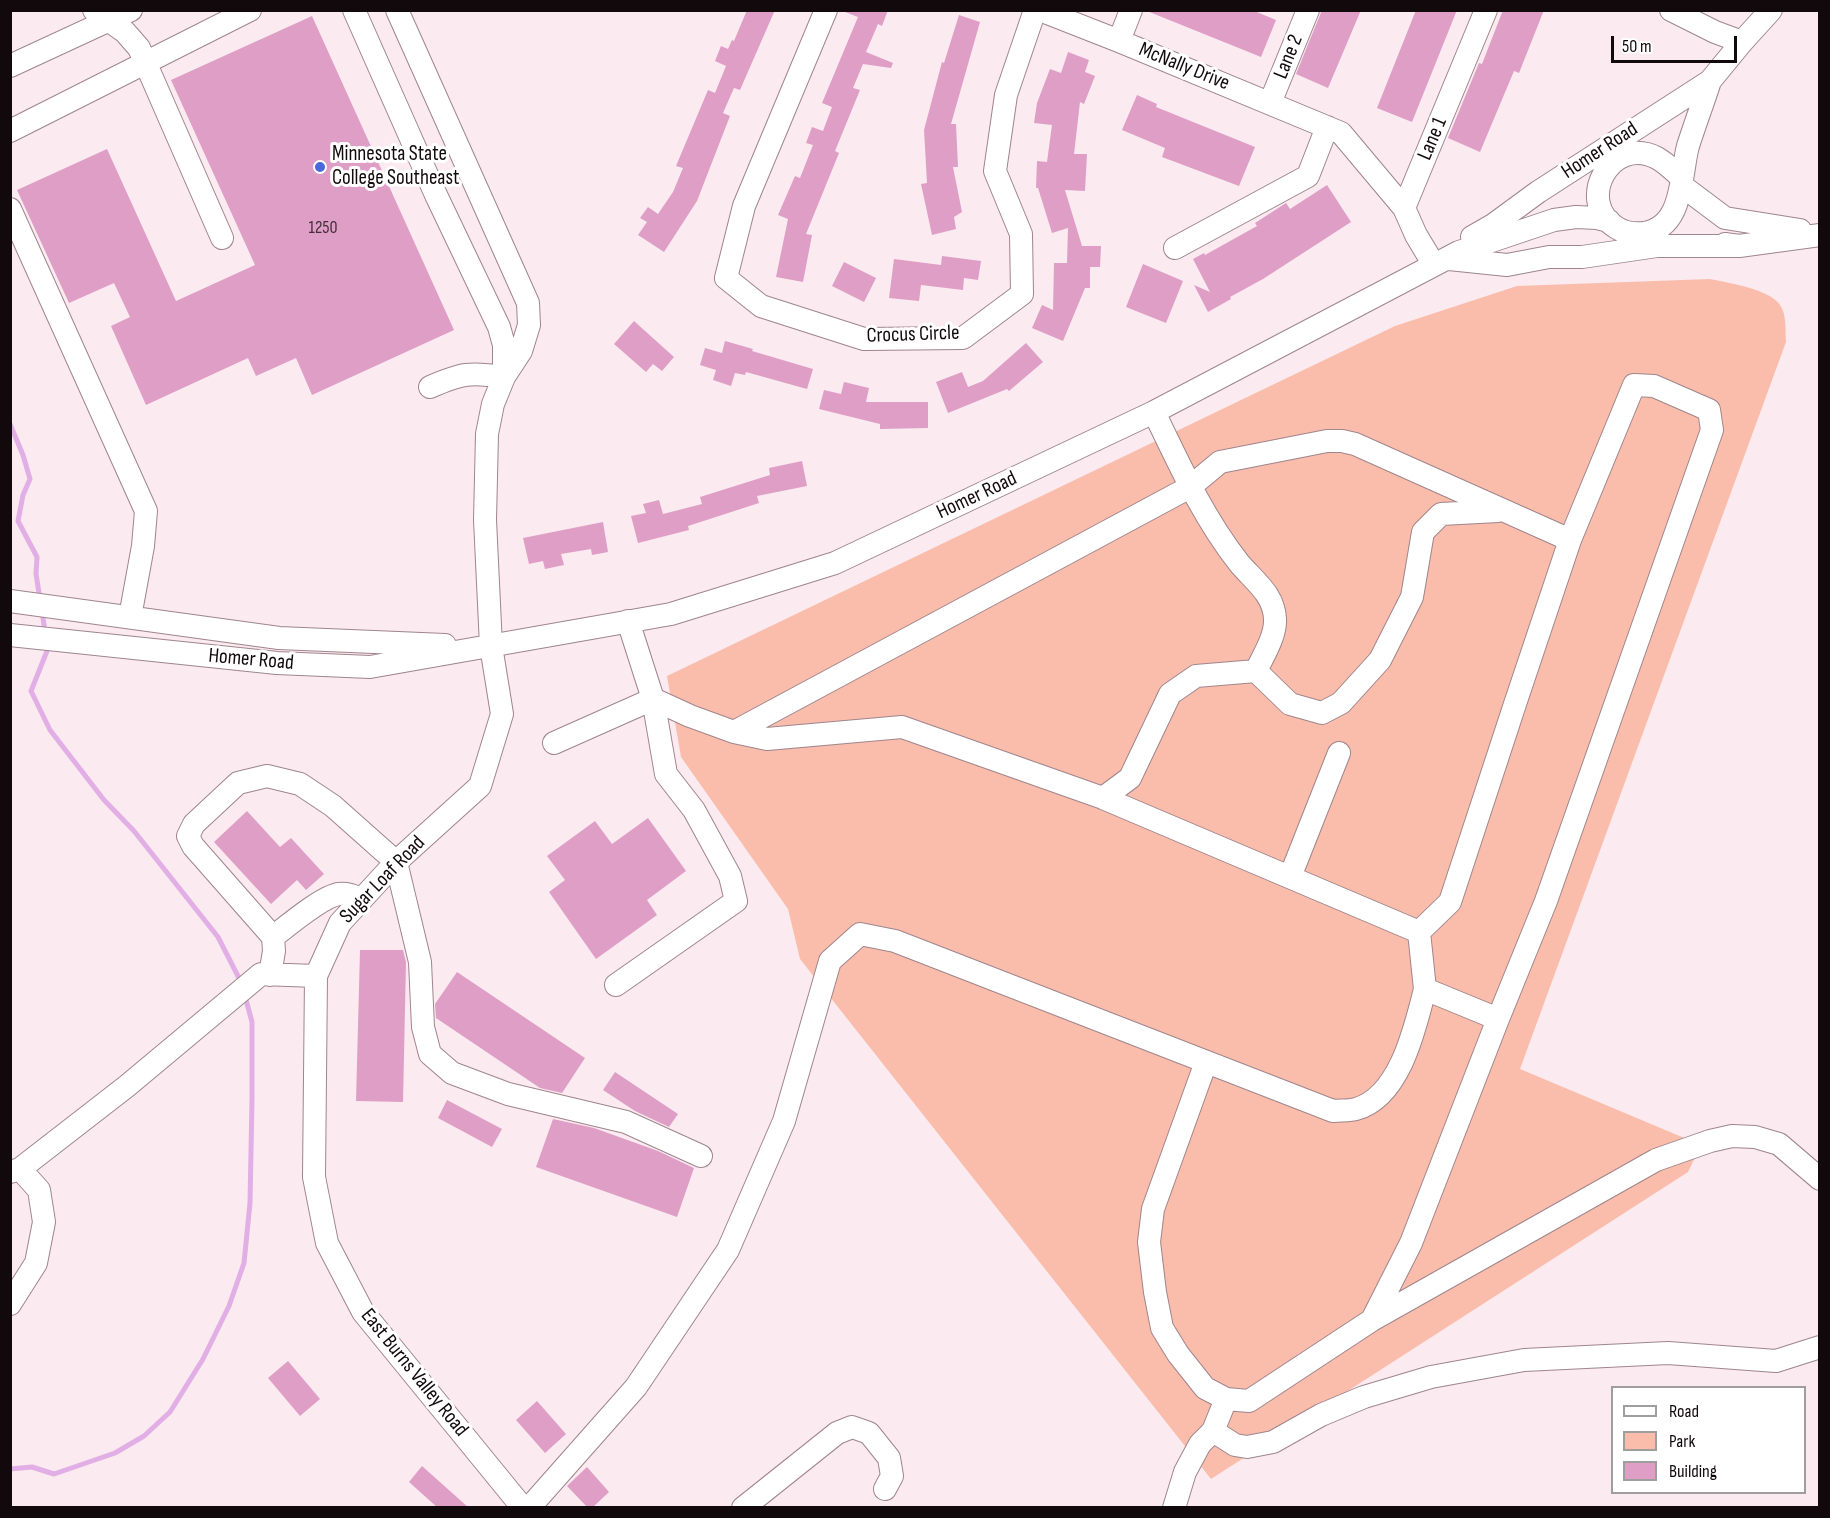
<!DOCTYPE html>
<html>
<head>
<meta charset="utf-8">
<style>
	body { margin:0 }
	#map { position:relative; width:1830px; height:1518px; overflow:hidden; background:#fbeaef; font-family:"Sofia Sans Condensed",sans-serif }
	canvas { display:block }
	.frame { position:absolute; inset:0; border:12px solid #11090b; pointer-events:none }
	.legend { position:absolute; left:1611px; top:1386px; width:195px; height:108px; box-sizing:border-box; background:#fff; border:2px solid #a09d9d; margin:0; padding:8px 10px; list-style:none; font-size:18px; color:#11090b }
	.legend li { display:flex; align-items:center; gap:12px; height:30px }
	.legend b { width:30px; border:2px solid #a09d9d }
	.scale { position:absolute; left:1611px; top:36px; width:126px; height:27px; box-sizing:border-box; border:3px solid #11090b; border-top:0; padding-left:8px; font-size:18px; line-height:21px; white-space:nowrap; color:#11090b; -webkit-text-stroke:4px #fff; paint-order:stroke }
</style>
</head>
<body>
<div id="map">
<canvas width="1830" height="1518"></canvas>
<div class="frame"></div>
<ul class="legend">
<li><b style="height:8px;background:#fff"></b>Road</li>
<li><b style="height:16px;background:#fabdab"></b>Park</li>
<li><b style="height:16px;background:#df9ec6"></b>Building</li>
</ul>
<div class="scale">50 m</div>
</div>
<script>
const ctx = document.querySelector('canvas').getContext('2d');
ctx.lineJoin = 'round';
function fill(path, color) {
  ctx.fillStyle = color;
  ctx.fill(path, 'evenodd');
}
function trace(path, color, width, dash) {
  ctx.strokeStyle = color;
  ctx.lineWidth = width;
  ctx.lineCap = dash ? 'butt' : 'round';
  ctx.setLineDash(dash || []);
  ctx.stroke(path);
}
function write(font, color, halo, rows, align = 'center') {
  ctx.font = font + ' "Sofia Sans Condensed",sans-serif';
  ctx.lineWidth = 6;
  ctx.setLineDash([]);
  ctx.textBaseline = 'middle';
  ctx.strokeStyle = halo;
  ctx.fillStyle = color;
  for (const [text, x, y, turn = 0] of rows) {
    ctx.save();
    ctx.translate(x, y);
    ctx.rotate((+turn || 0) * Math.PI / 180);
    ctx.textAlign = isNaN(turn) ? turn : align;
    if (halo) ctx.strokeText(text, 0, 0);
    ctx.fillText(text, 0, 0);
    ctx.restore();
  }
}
const green = new Path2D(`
	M1710,279C1728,283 1770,289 1780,305C1787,315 1785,330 1786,342L1520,1069L1701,1145L1688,1172L1211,1479L800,959L788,909L681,757L667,676L1395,326L1517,286Z`);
const stream = new Path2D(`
	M10,424L23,455L30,479L23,495L18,521L37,557L36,574L40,599
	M42,611L45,632
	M46,644L47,651L31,691L50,730L104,800L134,831L218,937L242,984
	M10,1469L32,1467L54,1474L115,1453L144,1436L170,1412L203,1359L229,1306L244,1263L250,1203L252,1099V1022L245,996`);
const building = new Path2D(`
	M747,10H775L740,90L734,88L723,113L730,116L697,201L664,252L638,235L647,222L640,218L648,207L658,214L673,192L683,168L676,166L708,90L715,93L726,66L715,61L721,46L728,49L732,40L734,41Z
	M845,10H888L882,26L878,24L866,52L893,63L891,68L863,64L853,88L860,90L835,151L839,153L806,234L812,235L803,282L776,277L788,219L778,215L795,176L800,178L813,145L806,143L812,127L823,131L832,107L822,103L858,17L845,12Z
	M1252,10L1276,20L1261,57L1147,11Z
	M1322,10H1361L1328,88L1296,74Z
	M1416,10H1457L1412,122L1377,108Z
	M1503,10H1544L1519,73L1514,71L1480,152L1448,138L1479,63L1482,64Z
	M959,15L980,22L951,124H956L958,167H953L962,212L954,217L956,229L932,235L921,184L927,183L924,130L942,62L944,63Z
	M312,16L454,330L312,395L296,358L256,376L248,358L146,405L111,326L130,317L114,283L69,303L17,190L107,149L176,301L255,265L171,80Z
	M1068,52L1089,60L1085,72L1095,76L1084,104L1080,102L1074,154H1087L1085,191L1065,190L1082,246H1101L1100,267H1090V288H1085L1063,341L1032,328L1042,305L1053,310L1054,263H1067L1068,228L1052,233L1038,188H1036L1037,161L1047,162L1052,125L1034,123L1037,103L1050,69L1061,73Z
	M1137,95L1157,104L1156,107L1255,147L1239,186L1162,157L1165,148L1122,130Z
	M1327,185L1351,222L1263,279L1230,297L1231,299L1208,312L1194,285L1210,292L1193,259L1204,253L1205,255L1257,226L1255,223L1286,203L1290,209Z
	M942,256L981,261L978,280L964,278L963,290L921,285L919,301L889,298L894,259L941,265Z
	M844,262L876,278L864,302L832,286Z
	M1143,264L1183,281L1166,323L1126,307Z
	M634,321L674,357L662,371L653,364L646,372L614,344Z
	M725,341L753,349L752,351L813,369L807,389L746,372L745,375L735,373L731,386L713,380L716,370L700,365L705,348L722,353Z
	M1026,343L1043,362L1009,391L1007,389L948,413L936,382L962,372L968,387L983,381Z
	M844,382L869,388L866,402H928V428L880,429V424L819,409L824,390L841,394Z
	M802,461L807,486L757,496L759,503L688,526L689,530L638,543L631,516L646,513L643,504L659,500L663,514L702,504L700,497L770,475L769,468Z
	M603,522L608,552L592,555L591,549L561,554L564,565L545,569L543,561L529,564L523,538Z
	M247,811L280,847L291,838L324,874L306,890L297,880L271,904L214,842Z
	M648,818L686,871L647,900L657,915L596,959L549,892L565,880L547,856L595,821L612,844Z
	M360,950H403L406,962L403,1102L356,1101Z
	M457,972L585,1058L562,1093L540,1088L436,1018L435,1004Z
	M615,1072L678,1114L669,1127L635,1111L603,1090Z
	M447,1100L502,1129L492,1147L438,1118Z
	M553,1119L594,1128L658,1151L694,1168L677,1217L536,1167Z
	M288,1361L320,1399L300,1416L268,1378Z
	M537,1401L566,1434L545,1453L516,1420Z
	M422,1466L469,1508H438L409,1482Z
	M587,1467L609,1492L592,1508H588L567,1486Z`);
const minor = new Path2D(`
	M94,10L125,32L139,48L222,238
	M354,10L436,195L499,327L504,345V376
	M826,10L744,206L726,278L761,306L864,339L963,338L1022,294L1021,234L995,171L1006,95L1035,10
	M1040,10L1119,41L1341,133L1404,208
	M1671,10L1715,32L1742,42
	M1119,41L1131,10
	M10,66L131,10
	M1698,91L1710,81L1742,42L1771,10
	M1270,103L1308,10
	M10,131L250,10
	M1682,178C1674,171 1666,163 1657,158C1611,134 1574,202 1617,228C1625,233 1635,234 1644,233C1684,227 1680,176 1688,146C1695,124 1703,103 1710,81
	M1681,185L1725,218L1800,230
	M10,209L146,511L143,546L130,617
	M1472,237L1493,225L1538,192L1710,81
	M1725,244L1739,246L1820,235
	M1175,248L1308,176L1327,127
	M1449,259L1507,265L1549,257H1582L1657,246H1739
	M1434,265L1416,235L1404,208L1486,10
	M430,387C462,373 470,372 504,377
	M1154,412C1179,464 1203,517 1239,563C1254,581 1274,594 1275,619C1276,636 1263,656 1256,671
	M10,601L279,638L445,645
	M10,635L277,663L370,667L671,614L835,563L1154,412L1459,252L1554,220L1576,217L1597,218L1609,221
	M734,732L767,739L902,727L1103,798L1419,932L1425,989
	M554,743L653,699L690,716L734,732L1190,487L1220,462L1327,441H1342L1355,444L1570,540
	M1103,798L1130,778L1170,694L1196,676L1256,671L1290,704L1322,713L1341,703L1380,660L1412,597L1423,532L1441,514L1498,511
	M1290,877L1339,753
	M273,937C287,926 323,896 339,894C348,893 354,896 362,899
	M270,975L274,951L273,937L193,846L188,836L194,824L238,783L267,776L300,784L333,806L396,862L420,962L423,1027L430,1054L452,1073L508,1094L626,1122L701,1156
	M316,976L314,1177L327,1243L363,1312L523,1508
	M616,985L736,901L730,876L694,810L666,774L653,699L628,621
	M1206,1062L1153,1209L1149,1242L1155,1292L1162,1328L1178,1354L1205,1388L1226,1399L1249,1401L1372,1320L1656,1160L1710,1141L1732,1136L1755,1137L1779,1144L1820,1179
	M10,1172L20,1169L127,1086L261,974L316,976L340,923L396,862L480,786L502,714L491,646L485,520L487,434L493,404L504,377L521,351L529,325L528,303L397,10
	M10,1304L36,1263L44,1222L39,1190L20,1169
	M1372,1320L1411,1243L1498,1019
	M1213,1431L1235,1445L1247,1447L1273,1442L1321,1415L1364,1397L1431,1377L1524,1360L1668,1353L1776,1361L1820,1347
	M529,1508L636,1387L728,1250L784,1121L830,961L860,934L895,941L1333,1111C1340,1110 1349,1111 1356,1109C1400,1097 1415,1028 1425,989L1498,1019L1546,901L1712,430L1709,410L1654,386L1634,385L1570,540L1515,704L1450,902L1419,932
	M743,1508L837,1433L852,1427L869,1433L889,1458L892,1476L885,1489
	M1174,1508L1185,1472L1200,1444L1213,1431L1226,1399`);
const markers = [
	[320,167,6,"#4a67db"]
];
const numberNames = [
	["1250",323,228]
];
const streetNames = [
	["Lane 2",1289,57,-68],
	["McNally Drive",1184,67,22],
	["Lane 1",1433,139,-67],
	["Homer Road",1600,151,-33],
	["Crocus Circle",913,335,-2],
	["Homer Road",977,496,-25],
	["Homer Road",251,660,5],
	["Sugar Loaf Road",383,880,-46],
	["East Burns Valley Road",414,1373,51]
];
const poiNames = [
	["Minnesota State",332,155],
	["College Southeast",332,179]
];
fill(green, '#fabdab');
trace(stream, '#e1afe5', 5);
fill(building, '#df9ec6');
trace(minor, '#9f858c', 24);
trace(minor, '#fff', 22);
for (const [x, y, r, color] of markers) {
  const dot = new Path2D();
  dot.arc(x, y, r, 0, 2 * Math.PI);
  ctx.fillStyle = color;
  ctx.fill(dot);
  trace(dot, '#fff', 2);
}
write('18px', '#442e3a', null, numberNames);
write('21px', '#11090b', '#fff', streetNames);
write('21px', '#11090b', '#fff', poiNames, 'left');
</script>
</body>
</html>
